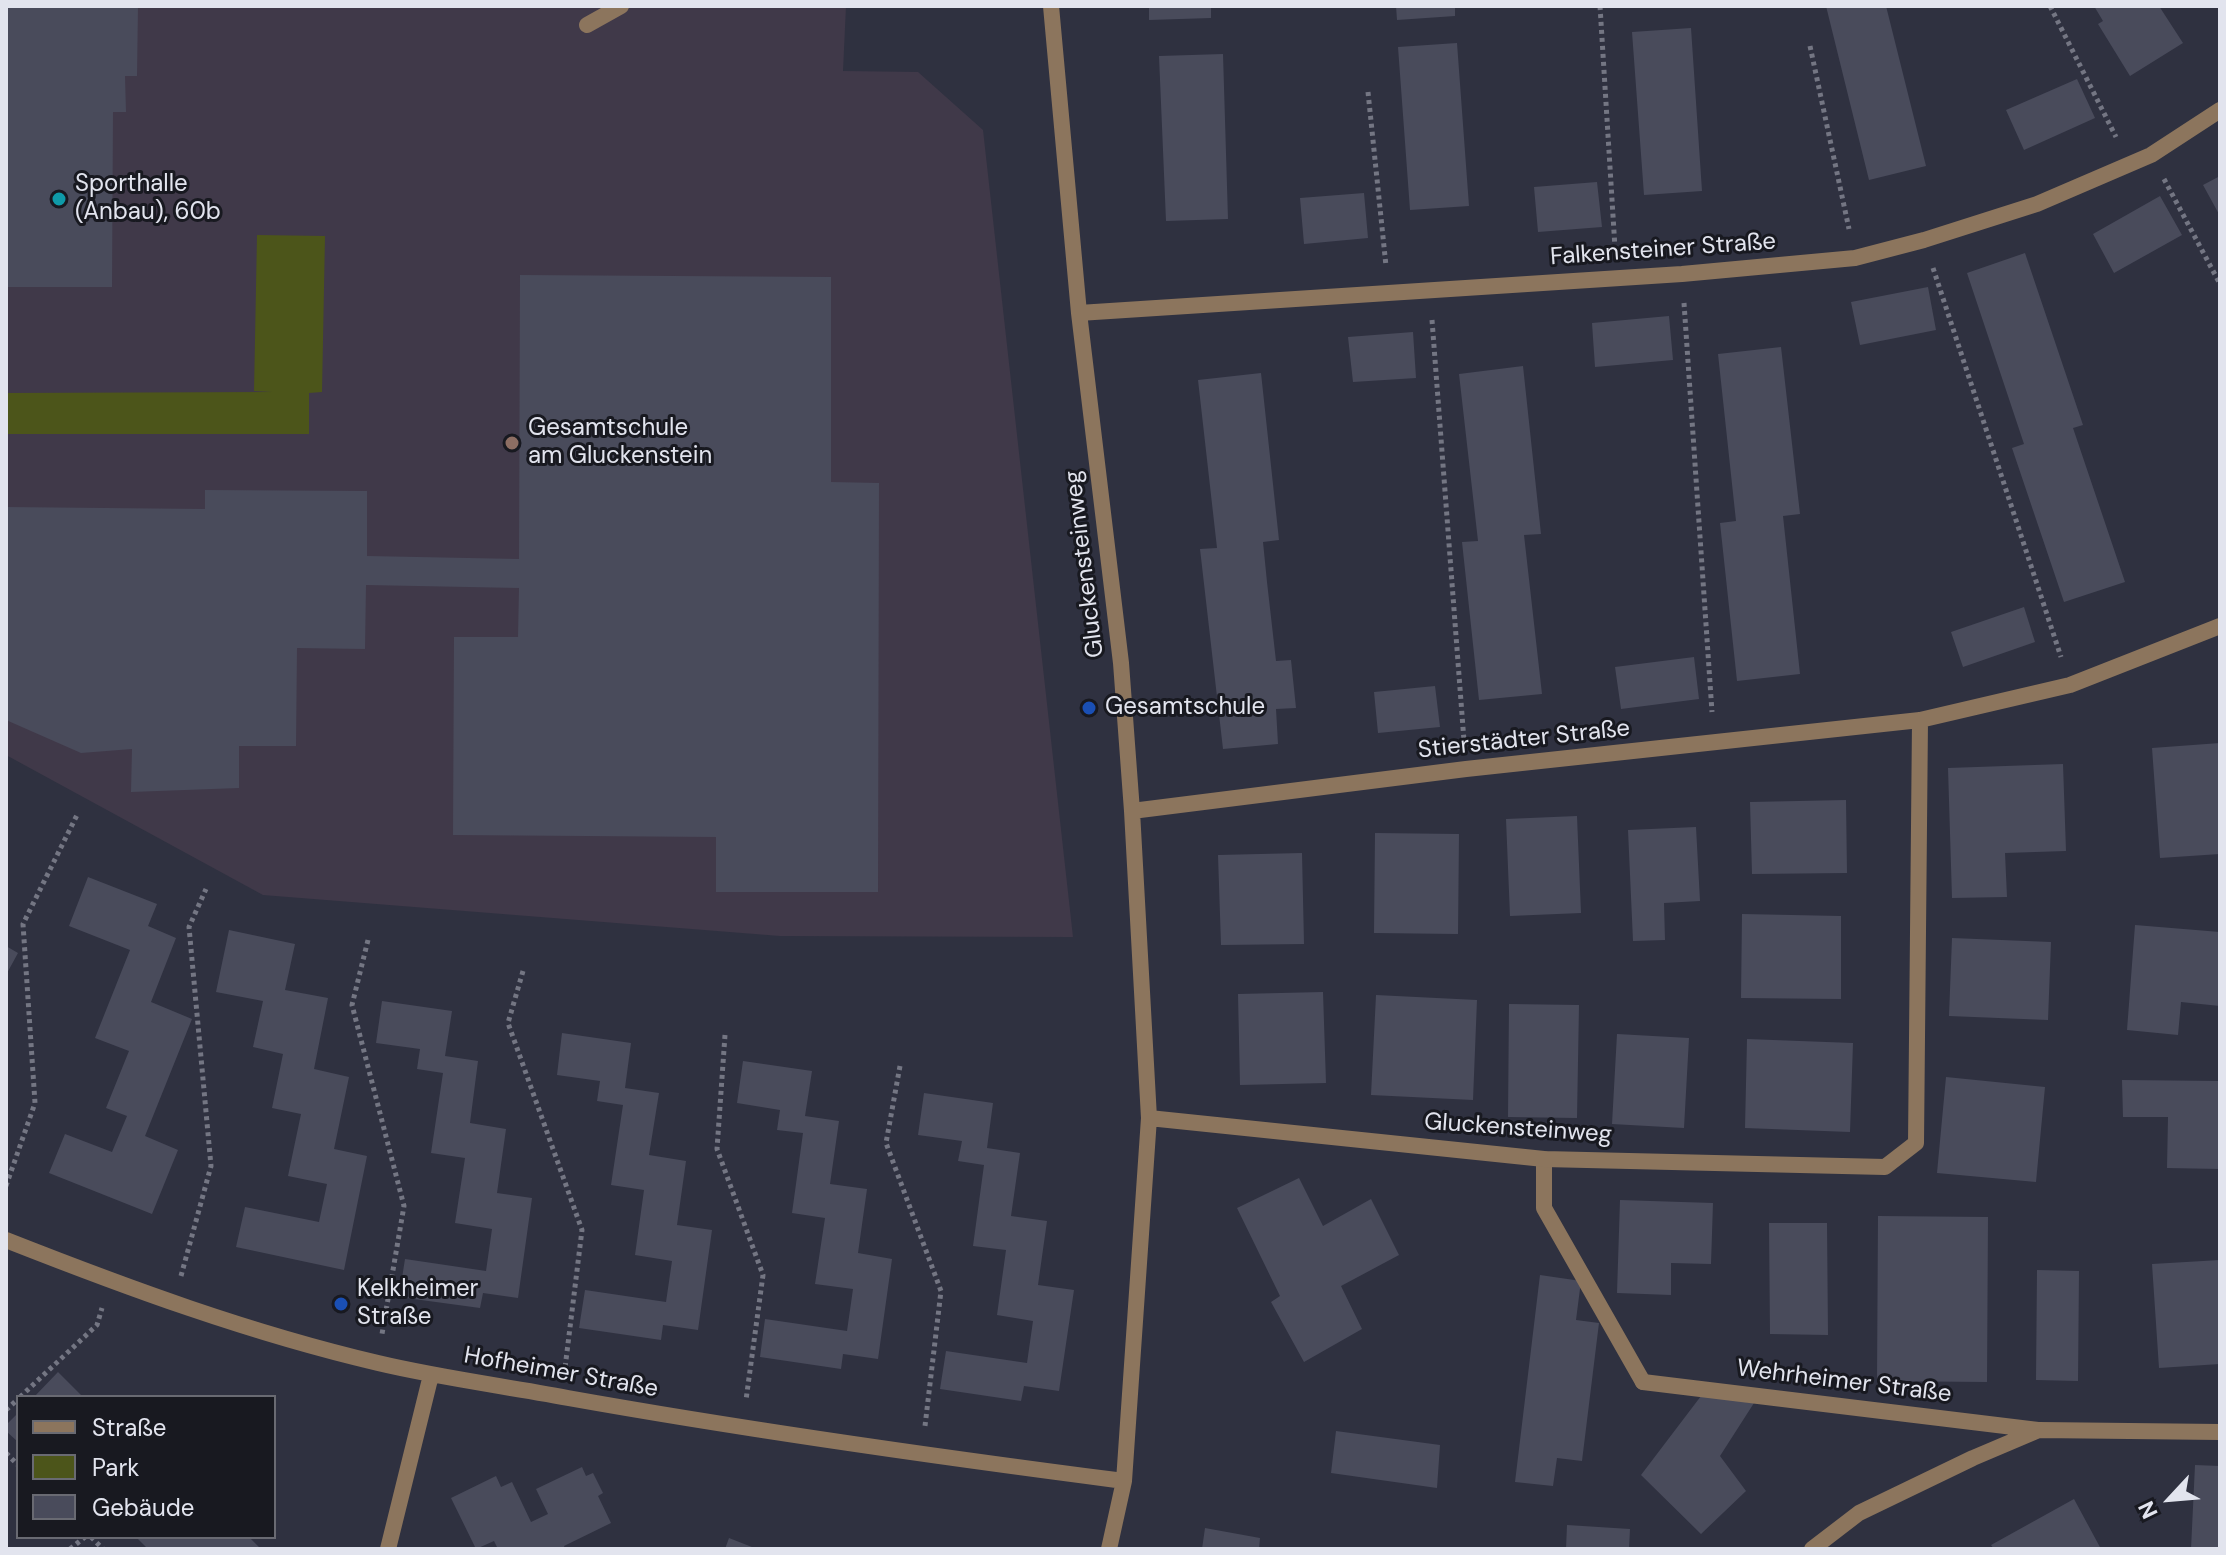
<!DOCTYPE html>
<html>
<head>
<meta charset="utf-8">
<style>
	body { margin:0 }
	#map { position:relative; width:2226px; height:1555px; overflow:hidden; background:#2f3140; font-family:"DM Sans",sans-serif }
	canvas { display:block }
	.frame { position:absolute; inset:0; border:8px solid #e2e4ee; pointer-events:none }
	.legend { position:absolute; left:16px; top:1395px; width:260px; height:144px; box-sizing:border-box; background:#181920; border:2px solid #696a72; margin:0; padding:10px 14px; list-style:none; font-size:24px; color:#e2e4ee }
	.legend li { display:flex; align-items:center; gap:16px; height:40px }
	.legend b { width:40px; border:2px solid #696a72 }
	.north { position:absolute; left:2130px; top:1459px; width:80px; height:80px; -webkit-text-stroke:6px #181920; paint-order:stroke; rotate:244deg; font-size:22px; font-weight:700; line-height:32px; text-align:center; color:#e2e4ee }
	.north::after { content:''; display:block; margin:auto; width:28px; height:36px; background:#e2e4ee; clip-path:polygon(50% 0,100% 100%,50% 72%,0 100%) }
</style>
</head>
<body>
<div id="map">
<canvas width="2226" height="1555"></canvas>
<div class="frame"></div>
<ul class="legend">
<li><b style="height:10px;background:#8c755d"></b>Straße</li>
<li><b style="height:22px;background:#4c551a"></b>Park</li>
<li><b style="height:22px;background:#494b5b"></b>Gebäude</li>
</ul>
<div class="north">N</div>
</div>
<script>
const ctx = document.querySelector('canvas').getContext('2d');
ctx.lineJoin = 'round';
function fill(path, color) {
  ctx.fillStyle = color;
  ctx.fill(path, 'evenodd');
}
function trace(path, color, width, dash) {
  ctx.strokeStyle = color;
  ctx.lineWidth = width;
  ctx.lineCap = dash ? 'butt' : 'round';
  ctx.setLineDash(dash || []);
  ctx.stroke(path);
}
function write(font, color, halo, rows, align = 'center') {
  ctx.font = font + ' "DM Sans",sans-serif';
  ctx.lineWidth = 6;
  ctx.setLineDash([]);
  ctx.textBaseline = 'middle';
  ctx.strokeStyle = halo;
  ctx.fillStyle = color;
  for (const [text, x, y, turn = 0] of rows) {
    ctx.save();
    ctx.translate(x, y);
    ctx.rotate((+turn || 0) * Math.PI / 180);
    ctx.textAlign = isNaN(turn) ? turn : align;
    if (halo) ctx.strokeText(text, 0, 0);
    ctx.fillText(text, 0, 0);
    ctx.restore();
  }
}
const education = new Path2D(`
	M6,6H846L843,71L918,72L983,130L1073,937L780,936L263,895L6,755Z`);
const green = new Path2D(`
	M257,235L325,236L322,392L309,393V434H6V393L272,392L254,391Z`);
const building = new Path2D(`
	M6,6H138L137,76H125L126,112H113L112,287H6Z
	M1149,6H1211V18L1149,20Z
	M1396,6H1455V16L1397,20Z
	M1826,6H1886L1926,166L1869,180Z
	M2094,6H2159L2183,43L2130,76L2098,24L2103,21Z
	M1691,28L1702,191L1644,195L1632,32Z
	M1457,43L1469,206L1410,210L1398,47Z
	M1223,54L1228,219L1166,221L1159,56Z
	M2077,79L2095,118L2024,150L2006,110Z
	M2220,176V216L2203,185Z
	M1597,182L1602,227L1538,232L1534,187Z
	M1364,193L1368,238L1304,244L1300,198Z
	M2160,196L2182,235L2114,273L2093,234Z
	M2025,253L2083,425L2073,428L2125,582L2064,602L2012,448L2024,444L1967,273Z
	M520,275L831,277V482L879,483L878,892H716V837L453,835L454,637H518L519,588L366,585L365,649L297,648L296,746H239V788L131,792L132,749L81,753L6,720V507L205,509V490L367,491V556L519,559Z
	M1928,287L1936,330L1860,345L1851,302Z
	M1669,316L1673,360L1595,367L1592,323Z
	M1413,332L1416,378L1353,382L1348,337Z
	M1781,347L1800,514L1783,516L1800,674L1737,681L1720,523L1736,521L1718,354Z
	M1523,366L1541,534L1524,535L1542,694L1479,700L1462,542L1478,541L1459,374Z
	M1261,373L1279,540L1263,542L1267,582L1276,661L1291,660L1296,708L1276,709L1278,744L1223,749L1200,549L1217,548L1198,380Z
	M2024,607L2035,642L1963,667L1951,632Z
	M1694,657L1699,699L1621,709L1615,667Z
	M1435,686L1440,727L1378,733L1374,692Z
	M2220,743V854L2160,858L2152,748Z
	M2063,764L2066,851L2005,853L2007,897L1952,898L1948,768Z
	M1846,800L1847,873L1752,874L1750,802Z
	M1577,816L1581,913L1510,916L1506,819Z
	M1696,827L1700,901L1664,903L1665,940L1633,941L1628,830Z
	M1375,833L1459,834L1458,934L1374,933Z
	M1302,853L1304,944L1221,945L1218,855Z
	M88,877L157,904L148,926L176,938L151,1002L192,1019L145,1136L178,1150L152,1214L49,1173L65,1134L112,1152L127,1116L106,1108L129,1051L95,1038L130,950L69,926Z
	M1742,914L1841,916V999L1741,998Z
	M2135,925L2220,932V1006L2181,1002L2178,1035L2127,1030Z
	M229,930L295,944L285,990L328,998L314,1069L349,1077L334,1149L367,1156L344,1270L236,1247L245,1207L319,1222L327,1184L288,1176L301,1114L272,1108L283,1054L253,1047L263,1001L216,992Z
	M1952,938L2051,942L2048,1020L1949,1016Z
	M6,946L18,953L6,975Z
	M1323,992L1326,1083L1240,1085L1238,994Z
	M1376,995L1477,1000L1473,1100L1371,1095Z
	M382,1001L452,1011L445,1056L478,1061L470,1123L506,1129L497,1193L532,1198L518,1298L483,1293L480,1308L399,1297L405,1259L486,1271L492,1229L455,1223L465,1158L431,1153L443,1073L417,1069L420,1049L376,1043Z
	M1509,1004L1579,1005L1577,1118L1508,1117Z
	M562,1033L631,1043L625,1088L659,1093L649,1155L686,1161L677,1225L712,1230L698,1330L663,1325L661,1340L579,1328L585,1290L666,1302L672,1261L635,1255L644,1190L611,1185L623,1105L597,1101L600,1081L557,1075Z
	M1617,1034L1689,1038L1684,1128L1612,1124Z
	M1747,1039L1853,1043L1850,1132L1745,1128Z
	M743,1061L812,1071L805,1116L839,1121L830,1184L867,1189L858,1253L892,1259L878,1359L843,1354L841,1369L760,1357L765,1319L847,1331L853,1289L815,1284L825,1218L792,1213L803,1133L777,1130L780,1110L737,1103Z
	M1946,1077L2045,1087L2036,1182L1937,1173Z
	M2122,1080L2220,1081V1169L2167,1168L2168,1117H2123Z
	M924,1093L993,1103L987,1148L1020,1153L1011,1216L1047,1221L1038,1285L1074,1290L1059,1391L1024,1386L1021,1401L940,1389L946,1351L1027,1363L1033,1321L997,1315L1006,1250L973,1246L984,1165L958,1161L962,1141L918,1135Z
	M1299,1178L1323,1226L1371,1199L1399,1255L1341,1286L1362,1329L1304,1362L1271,1302L1280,1296L1237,1208Z
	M1620,1200L1713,1203L1711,1264L1671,1263V1295L1617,1293Z
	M1878,1216L1988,1217L1987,1382L1877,1381Z
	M1769,1223H1827L1828,1335L1770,1334Z
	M2220,1260V1364L2159,1368L2152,1264Z
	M2037,1270L2079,1271L2078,1381L2036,1380Z
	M1540,1275L1581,1281L1576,1320L1599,1323L1582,1461L1557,1458L1553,1486L1515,1482Z
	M58,1372L83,1397H34Z
	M1701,1396L1754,1403L1720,1456L1746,1491L1701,1534L1641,1475Z
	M18,1413V1442L6,1431V1425Z
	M1336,1431L1440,1445L1437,1488L1331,1473Z
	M2195,1465L2220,1466V1549H2191Z
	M582,1467L586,1476L593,1473L603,1493L598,1496L611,1523L564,1546L565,1549H498L494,1541L476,1549L451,1498L496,1476L501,1487L512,1482L531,1522L548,1514L536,1489Z
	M2074,1499L2101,1549H1994L1991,1545Z
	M1567,1525L1630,1529L1629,1549H1566Z
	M1205,1528L1260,1538L1259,1549H1202Z
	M136,1537H249L261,1549H148Z
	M729,1538L757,1549H725Z`);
const path = new Path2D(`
	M1600,6L1615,248
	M2050,6L2116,137
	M1810,46L1849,229
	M1368,92L1386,266
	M2164,179L2220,284
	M1933,268L2061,657
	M1684,303L1712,712
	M1432,320L1464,741
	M368,940L352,1005L404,1206L382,1334
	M523,971L508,1023L582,1230L565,1368
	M725,1035L717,1149L763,1275L746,1400
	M900,1066L886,1143L941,1291L925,1426
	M6,1186L35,1103L23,924L78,813
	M181,1276L211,1166L189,927L206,889
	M20,1397L97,1325L102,1308
	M6,1410L18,1399
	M6,1453L18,1465
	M91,1537L103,1549
	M70,1549L85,1537`);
const lane = new Path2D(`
	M587,25L621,6
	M1544,1159V1208L1643,1382`);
const street = new Path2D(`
	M1051,6L1079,313L1121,663L1132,811L1149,1118L1124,1481L1109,1549
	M1079,313L1682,274L1855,258L1924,240L2037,204L2151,155L2220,110
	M1132,811L1466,769L1920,720L2070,685L2220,626
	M1149,1118L1544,1159L1885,1167L1916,1143L1920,720
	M6,1240C128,1288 250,1333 378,1363C441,1378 505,1386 568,1398C753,1431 938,1457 1124,1481
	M1643,1382L2038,1430
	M388,1549L431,1375
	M1812,1549L1859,1513L1973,1458L2039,1430L2220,1432`);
const markers = [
	[59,199,8,"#0f9aa8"],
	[512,443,8,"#8d6e63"],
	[1089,708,8,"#1a4fb4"],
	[341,1304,8,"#1a4fb4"]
];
const poiNames = [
	["Sporthalle",75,185],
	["(Anbau), 60b",75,213],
	["Gesamtschule",528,429],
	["am Gluckenstein",528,457],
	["Gesamtschule",1105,708],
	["Kelkheimer",357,1290],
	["Straße",357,1318]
];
const streetNames = [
	["Falkensteiner Straße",1663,250,-4],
	["Gluckensteinweg",1085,564,-97],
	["Stierstädter Straße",1524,740,-6],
	["Gluckensteinweg",1518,1129,4],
	["Hofheimer Straße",561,1373,10],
	["Wehrheimer Straße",1844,1382,7]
];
fill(education, '#403949');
fill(green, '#4c551a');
fill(building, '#494b5b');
trace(path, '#747683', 5, [4, 4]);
trace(lane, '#8c755d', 16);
trace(street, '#8c755d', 16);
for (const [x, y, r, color] of markers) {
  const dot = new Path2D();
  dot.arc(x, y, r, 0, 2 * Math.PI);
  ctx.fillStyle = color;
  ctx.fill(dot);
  trace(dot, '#181920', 3);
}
write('24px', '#e2e4ee', '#181920', poiNames, 'left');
write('24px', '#e2e4ee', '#181920', streetNames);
</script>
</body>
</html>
